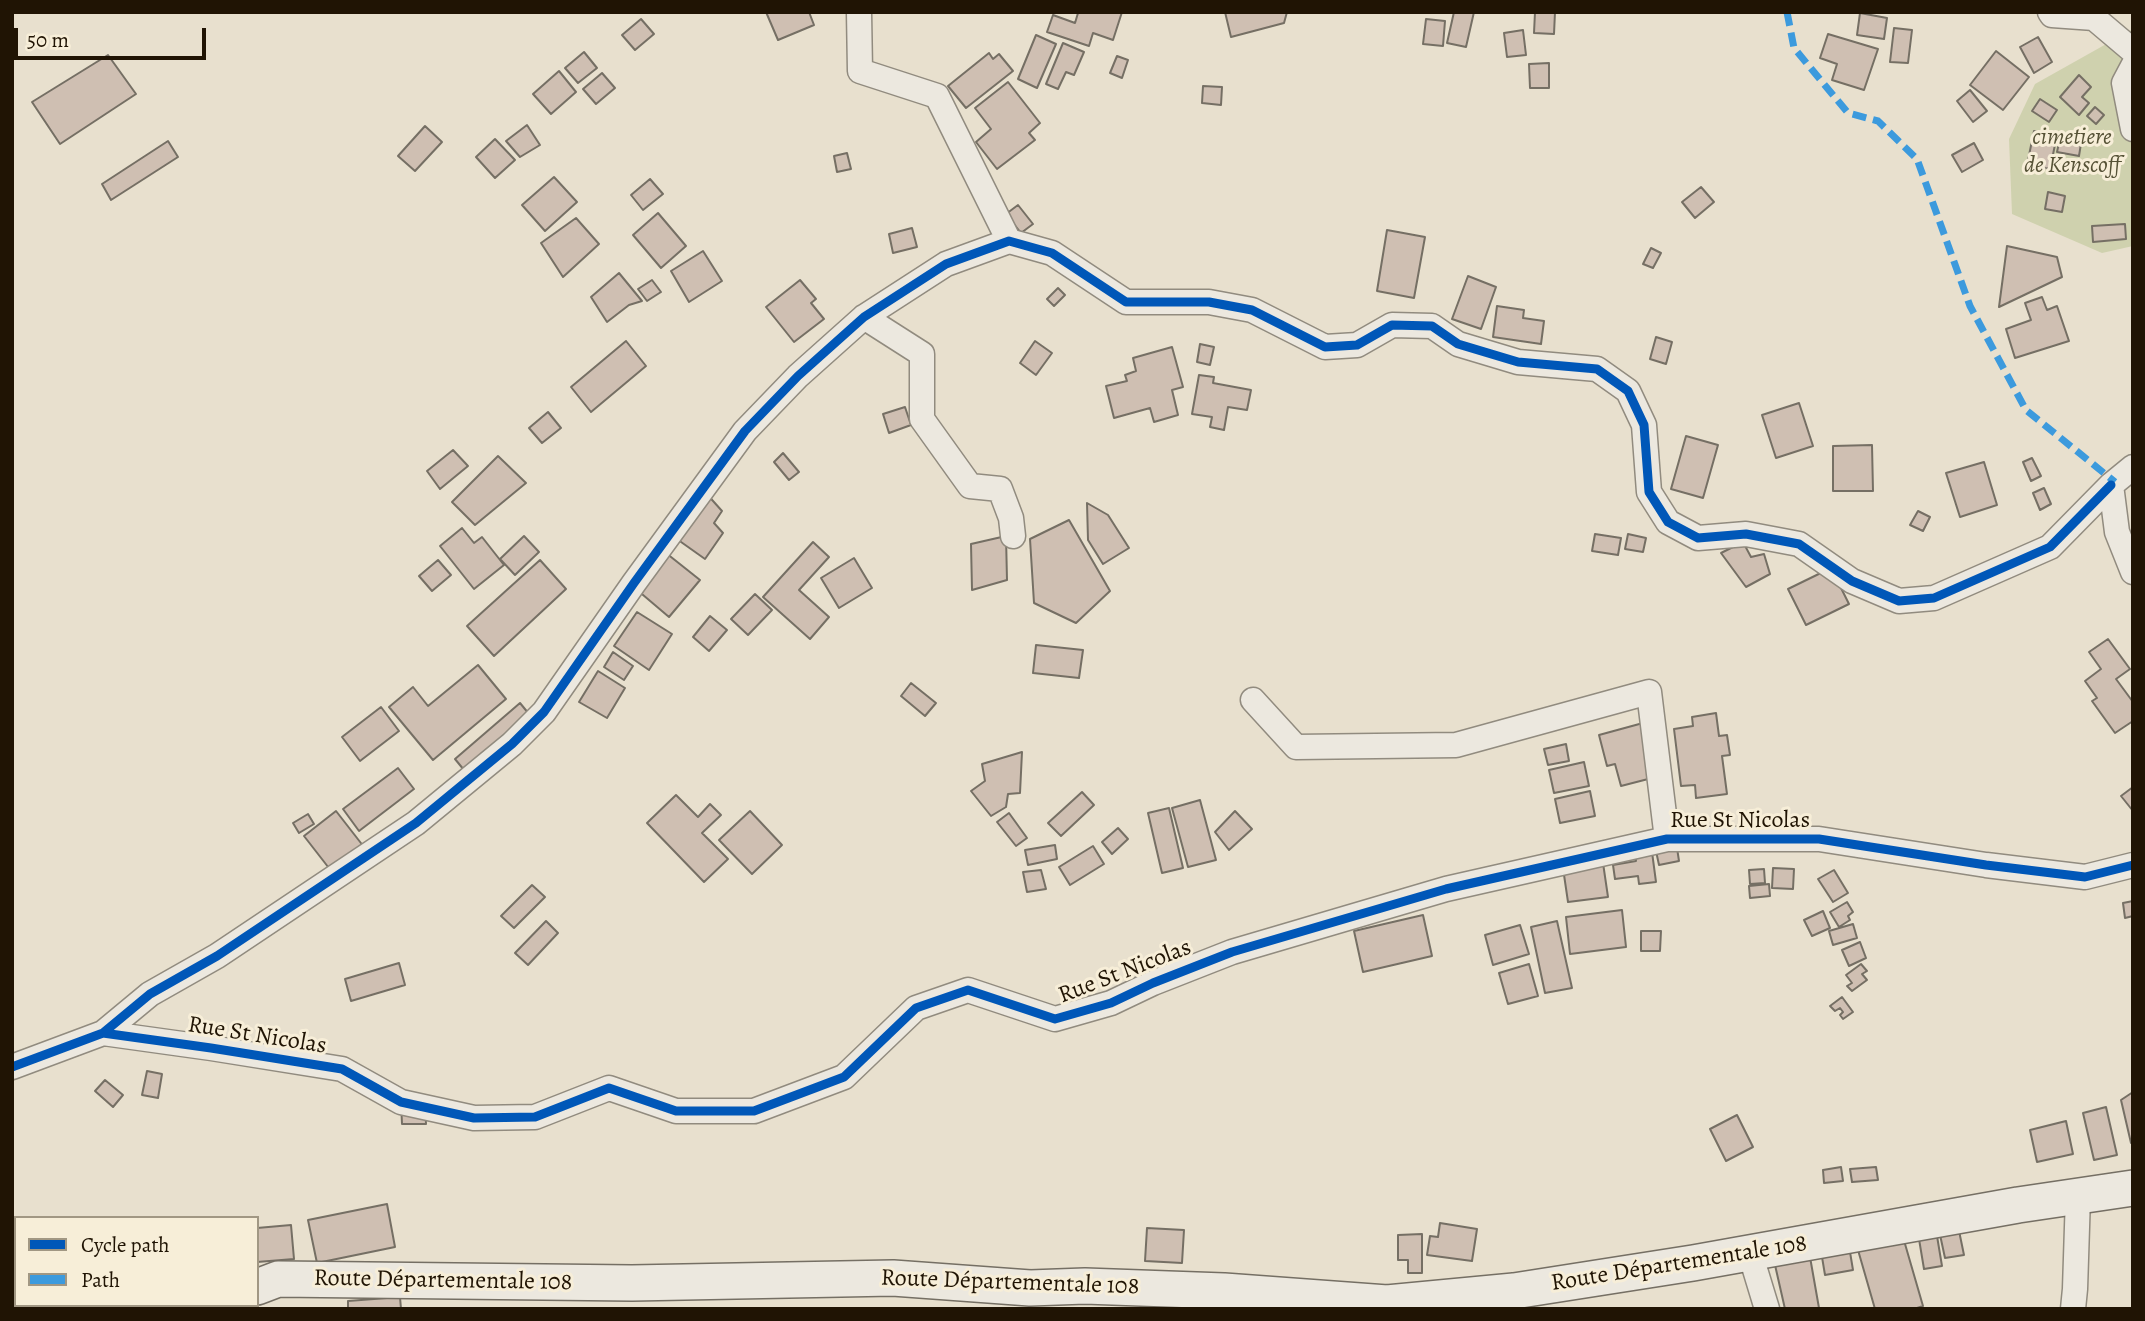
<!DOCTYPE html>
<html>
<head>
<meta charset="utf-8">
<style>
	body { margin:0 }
	#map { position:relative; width:2145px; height:1321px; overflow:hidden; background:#e8e0ce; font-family:Alegreya,serif }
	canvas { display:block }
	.frame { position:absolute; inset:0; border:14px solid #201404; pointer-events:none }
	.legend { position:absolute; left:14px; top:1216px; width:245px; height:91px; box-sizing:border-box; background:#f7eed8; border:2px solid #a19783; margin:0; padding:9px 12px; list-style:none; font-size:21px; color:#201404 }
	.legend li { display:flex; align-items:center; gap:14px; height:35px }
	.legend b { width:35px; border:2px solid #a19783 }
	.scale { position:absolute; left:14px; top:28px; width:192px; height:32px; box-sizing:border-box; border:4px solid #201404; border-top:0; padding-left:9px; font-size:21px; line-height:24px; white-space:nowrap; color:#201404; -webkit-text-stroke:5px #f7eed8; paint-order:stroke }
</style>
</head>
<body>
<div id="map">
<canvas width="2145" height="1321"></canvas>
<div class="frame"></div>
<ul class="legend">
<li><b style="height:9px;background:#0057b8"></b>Cycle path</li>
<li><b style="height:9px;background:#3c9add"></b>Path</li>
</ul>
<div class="scale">50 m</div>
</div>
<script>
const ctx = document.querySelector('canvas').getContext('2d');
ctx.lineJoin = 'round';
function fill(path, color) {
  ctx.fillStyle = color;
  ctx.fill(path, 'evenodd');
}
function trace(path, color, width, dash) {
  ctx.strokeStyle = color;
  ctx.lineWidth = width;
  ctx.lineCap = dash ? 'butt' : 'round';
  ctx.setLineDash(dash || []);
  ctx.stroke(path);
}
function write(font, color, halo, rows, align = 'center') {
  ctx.font = font + ' Alegreya,serif';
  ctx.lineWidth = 6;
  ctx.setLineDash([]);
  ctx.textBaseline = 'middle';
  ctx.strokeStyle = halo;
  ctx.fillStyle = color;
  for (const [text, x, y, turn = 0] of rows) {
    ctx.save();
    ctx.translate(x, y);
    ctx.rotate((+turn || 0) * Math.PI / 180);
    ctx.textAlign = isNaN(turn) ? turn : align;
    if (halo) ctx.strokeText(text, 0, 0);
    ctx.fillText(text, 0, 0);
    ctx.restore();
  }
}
const green = new Path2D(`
	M2133,29V246L2102,253L2012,214L2009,139L2035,84Z`);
const building = new Path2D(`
	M766,12H809L814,25L778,40Z
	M1076,12H1122L1113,40L1093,33L1089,46L1047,32L1053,15L1075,23L1078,13Z
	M1225,12H1287L1284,23L1231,37Z
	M1454,12H1474L1466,47L1447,43Z
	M1535,12H1555L1554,34L1534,33Z
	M1860,13L1887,18L1884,39L1857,35Z
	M641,19L654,34L635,50L622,35Z
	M1426,19L1445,21L1443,46L1423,44Z
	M1894,28L1912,30L1908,63L1890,62Z
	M1523,30L1526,55L1507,57L1504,33Z
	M1828,34L1878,49L1864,90L1832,80L1837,64L1820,58Z
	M1036,35L1056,44L1037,88L1018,79Z
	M2038,37L2052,62L2034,73L2020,47Z
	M1063,43L1084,52L1074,75L1066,72L1058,89L1046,84Z
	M1996,51L2029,77L2003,110L1970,85Z
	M584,52L597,68L578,83L565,68Z
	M989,53L993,59L999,54L1013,71L966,108L948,86Z
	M108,55L136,94L60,144L32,102Z
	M1117,56L1128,60L1122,78L1110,73Z
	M1549,63V88H1530L1529,64Z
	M559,71L576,92L551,114L533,94Z
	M602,73L615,88L596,104L583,89Z
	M2079,75L2091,87L2082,97L2089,103L2079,115L2060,97Z
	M1008,82L1040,123L1029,133L1035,140L997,169L976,142L991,129L975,108Z
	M1203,86L1222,87L1221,105L1202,103Z
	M1970,90L1987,111L1973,122L1957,101Z
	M2040,99L2057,110L2049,122L2032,111Z
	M2095,107L2104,115L2096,124L2087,116Z
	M527,125L540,145L520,157L506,141Z
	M425,126L442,142L415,171L398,156Z
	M2034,131L2057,135L2050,169L2027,165Z
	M2061,134L2082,137L2079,156L2057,152Z
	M495,139L515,160L495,178L476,157Z
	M168,141L178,157L111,200L102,184Z
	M1974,143L1983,160L1962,172L1952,155Z
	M847,153L851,169L837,172L834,156Z
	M554,177L577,202L545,231L522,205Z
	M650,179L663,194L643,210L631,195Z
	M1701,187L1714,202L1695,218L1682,202Z
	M2048,192L2065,196L2062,212L2045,209Z
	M1018,205L1033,224L1021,233L1006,214Z
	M658,213L686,246L661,268L633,235Z
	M576,218L599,244L563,277L541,243Z
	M2125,224L2126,239L2093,242L2092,226Z
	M912,228L917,247L893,253L889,234Z
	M1387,230L1425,237L1414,298L1377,291Z
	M2007,246L2057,257L2062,277L1999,307Z
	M1651,248L1661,253L1653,268L1643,264Z
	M703,251L722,281L689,302L671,271Z
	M619,273L642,301L629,305L607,322L591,297Z
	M1468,276L1496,287L1481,329L1452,319Z
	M652,280L661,292L647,301L638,289Z
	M800,280L816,299L811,303L824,319L794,342L766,307Z
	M1058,288L1065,295L1054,306L1047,299Z
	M2042,297L2047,310L2057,306L2069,341L2015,358L2006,329L2031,320L2025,303Z
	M1497,306L1524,310L1523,318L1544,321L1541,344L1493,337Z
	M1656,337L1672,342L1666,364L1650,359Z
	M626,341L646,366L591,412L571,387Z
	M1035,341L1052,353L1036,375L1020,363Z
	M1200,344L1214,347L1210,365L1197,362Z
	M1172,347L1183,387L1172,390L1178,415L1154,422L1150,408L1114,418L1106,386L1127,381L1125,375L1136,371L1133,358Z
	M1199,375L1214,377L1213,383L1251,390L1247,410L1228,407L1224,430L1210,427L1212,417L1192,414Z
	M1799,403L1813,446L1776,458L1762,415Z
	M905,407L911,425L889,433L883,414Z
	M548,412L561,428L542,443L529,428Z
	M1686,436L1718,445L1703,498L1671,489Z
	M1872,445L1873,491H1833V446Z
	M453,450L468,466L440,489L427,471Z
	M783,453L799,472L789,480L774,462Z
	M498,456L526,483L475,525L452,502Z
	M2032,458L2041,476L2031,481L2023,462Z
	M1984,462L1997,505L1960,517L1946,473Z
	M2044,488L2051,504L2040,510L2033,493Z
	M705,492L722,511L714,523L723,533L705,559L674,537Z
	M1087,503L1108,515L1129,548L1103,564L1088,540Z
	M1918,511L1930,517L1923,531L1910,525Z
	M1069,520L1110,591L1076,623L1034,603L1030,539Z
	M462,528L474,543L482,537L504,565L474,589L440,546Z
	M1595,534L1621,538L1618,555L1592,551Z
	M1628,534L1646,538L1643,552L1625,549Z
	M524,536L539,552L515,575L500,559Z
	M1006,536L1007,580L972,590L971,544Z
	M813,542L829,557L799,590L829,617L810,639L763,597Z
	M1743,542L1751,557L1764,554L1770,574L1746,587L1721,553Z
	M666,553L700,580L669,617L636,589Z
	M854,558L872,588L839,608L821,578Z
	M438,560L451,575L432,591L419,576Z
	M540,560L566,589L494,656L467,626Z
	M1831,568L1849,604L1806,625L1788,589Z
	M755,594L772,610L748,635L731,619Z
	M637,612L672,634L649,670L614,646Z
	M710,616L727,630L709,651L693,637Z
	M2108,639L2130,669L2116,679L2133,702V721L2115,733L2092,701L2097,698L2085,681L2101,669L2089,652Z
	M1036,645L1083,650L1079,678L1033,673Z
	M613,652L633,666L624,680L604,667Z
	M478,665L506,699L433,760L389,707L413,687L428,706Z
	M598,671L625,688L607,718L579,702Z
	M911,683L936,703L925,716L901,696Z
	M520,703L529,714L464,770L455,759Z
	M381,707L399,731L360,761L342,737Z
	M1716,713L1719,736L1727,735L1730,755L1722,756L1727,794L1696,798L1695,785L1681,786L1674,729L1693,726L1692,717Z
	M1643,723L1652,778L1621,786L1615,764L1607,766L1599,735Z
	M1566,744L1569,761L1548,765L1544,749Z
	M1022,752L1020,793L1008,794L1006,807L991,816L971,791L985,781L982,764Z
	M1584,762L1589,786L1554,793L1549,770Z
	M398,768L414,789L359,831L343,809Z
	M2133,787V811L2121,796Z
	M1590,791L1595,816L1560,823L1555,799Z
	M1082,792L1094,805L1061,836L1048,823Z
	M676,795L698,817L710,804L721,815L702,833L728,859L704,882L647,823Z
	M1200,800L1216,860L1188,867L1172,808Z
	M1169,808L1183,868L1162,873L1148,813Z
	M336,811L364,847L332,872L304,836Z
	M750,811L782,845L752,874L719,840Z
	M1235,811L1252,829L1229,850L1215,832Z
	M1009,813L1027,838L1016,846L997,822Z
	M308,814L314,824L299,833L293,823Z
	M1118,828L1128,839L1112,854L1102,842Z
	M1055,845L1057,859L1028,865L1025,850Z
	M1093,846L1104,864L1070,885L1059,867Z
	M1677,848L1679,861L1659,865L1656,851Z
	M1652,852L1656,882L1639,884L1638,876L1615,879L1613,865L1636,861L1635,854Z
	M1603,863L1608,897L1568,902L1563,868Z
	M1773,868L1794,869L1793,889L1772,888Z
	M1764,869L1765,883L1750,884L1749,870Z
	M1041,870L1046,889L1027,892L1023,872Z
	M1834,870L1848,893L1833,902L1818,879Z
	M1769,884L1770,896L1750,898L1749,886Z
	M532,885L545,897L514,928L501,916Z
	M2133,901V916L2125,918L2123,903Z
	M1847,902L1853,912L1848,916L1850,920L1839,927L1830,912Z
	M1622,910L1626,947L1570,954L1566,917Z
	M1823,911L1830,928L1812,936L1804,920Z
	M1423,915L1432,956L1363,972L1354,931Z
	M546,921L558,933L528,965L515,953Z
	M1557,921L1572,988L1545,993L1531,927Z
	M1853,924L1857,938L1833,945L1829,931Z
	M1520,925L1529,954L1493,965L1485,935Z
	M1641,931H1661L1660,951H1641Z
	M1860,942L1866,958L1849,966L1842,950Z
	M399,963L405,985L351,1001L345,979Z
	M1529,964L1538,996L1508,1004L1499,973Z
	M1861,964L1867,971L1862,974L1867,980L1852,991L1847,986L1852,983L1846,975Z
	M1842,997L1853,1012L1843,1019L1840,1015L1843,1012L1840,1008L1835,1011L1830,1006Z
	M147,1071L162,1074L158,1098L142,1095Z
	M105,1080L123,1095L113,1107L95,1091Z
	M2133,1092V1143H2131L2121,1100Z
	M401,1102H425L426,1124H402Z
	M2106,1107L2117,1155L2094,1160L2083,1113Z
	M1737,1115L1753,1147L1726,1161L1710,1129Z
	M2066,1121L2073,1154L2037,1162L2030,1130Z
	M1841,1167L1843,1181L1824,1183L1823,1170Z
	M1876,1167L1878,1180L1852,1182L1850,1169Z
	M387,1204L395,1247L317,1263L308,1220Z
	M1440,1223L1477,1229L1472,1261L1427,1255L1430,1236L1438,1237Z
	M291,1225L294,1259L257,1262V1228Z
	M1958,1226L1964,1255L1945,1258L1939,1230Z
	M1147,1228L1184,1230L1182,1263L1145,1261Z
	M1936,1230L1942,1266L1924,1269L1918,1233Z
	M1422,1234V1273H1408V1260H1398V1235Z
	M1903,1237L1923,1306L1914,1309H1875L1858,1250Z
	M1850,1252L1853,1270L1825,1275L1822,1257Z
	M1810,1257L1819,1308L1785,1309L1775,1265Z
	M400,1297L401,1309H348V1301Z`);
const minor = new Path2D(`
	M859,12L860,71L937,96L1009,241
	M2050,12L2052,15L2094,18L2133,51
	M2133,66L2124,83L2133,129
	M864,317L922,354V419L970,486L1000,489L1011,518L1013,536
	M2133,467L2111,485L2117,532L2133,572
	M1253,700L1296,747L1456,745L1649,692L1667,839
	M103,1033L150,994L217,956L416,823L512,744L544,712L634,583L745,431L798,376L864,317L946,264L1009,241L1052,253L1126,302H1209L1252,310L1325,347L1357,345L1392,325L1432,326L1458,344L1518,362L1597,369L1628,391L1644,425L1649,492L1668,522L1698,538L1746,534L1799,544L1852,581L1899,601L1934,598L2050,547L2111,485
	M12,1067L103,1033L211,1048L342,1069L401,1102L474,1118L535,1117L609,1088L676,1111H754L844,1077L916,1008L968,990L1055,1019L1111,1003L1153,983L1232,952L1446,889L1667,839H1819L1986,865L2085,877L2133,865
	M1750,1253L1767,1309
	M2073,1309L2075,1289L2078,1196`);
const secondary = new Path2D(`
	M257,1287L278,1279L632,1283L893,1278L1030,1288L1085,1286L1224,1291L1387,1303L1514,1291L1693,1263L2018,1205L2133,1188
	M194,1309L205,1305`);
const quiet = new Path2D(`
	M1787,12L1794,48L1848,113L1878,121L1917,159L1970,306L2026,410L2115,482`);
const cycleway = new Path2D(`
	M103,1033L150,994L217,956L416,823L512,744L544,712L634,583L745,431L798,376L864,317L946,264L1009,241L1052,253L1126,302H1209L1252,310L1325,347L1357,345L1392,325L1432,326L1458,344L1518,362L1597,369L1628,391L1644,425L1649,492L1668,522L1698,538L1746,534L1799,544L1852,581L1899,601L1934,598L2050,547L2111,485
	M12,1067L103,1033L211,1048L342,1069L401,1102L474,1118L535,1117L609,1088L676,1111H754L844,1077L916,1008L968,990L1055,1019L1111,1003L1153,983L1232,952L1446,889L1667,839H1819L1986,865L2085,877L2133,865`);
const parkNames = [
	["cimetiere",2072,138],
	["de Kenscoff",2072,166]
];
const streetNames = [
	["Rue St Nicolas",1740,821],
	["Rue St Nicolas",1125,972,-21],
	["Rue St Nicolas",257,1036,9],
	["Route Départementale 108",1679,1264,-9],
	["Route Départementale 108",443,1281,1],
	["Route Départementale 108",1010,1283,2]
];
fill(green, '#cfd1ae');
fill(building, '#cfbfb2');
trace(building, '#756f64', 2);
trace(minor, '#918b7f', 27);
trace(secondary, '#756f64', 38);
trace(minor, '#ece8df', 24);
trace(secondary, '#ece8df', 35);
trace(quiet, '#3c9add', 7, [14, 7]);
trace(cycleway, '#0057b8', 9);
write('italic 24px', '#565236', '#f7eed8', parkNames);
write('24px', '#201404', '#f7eed8', streetNames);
</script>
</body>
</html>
